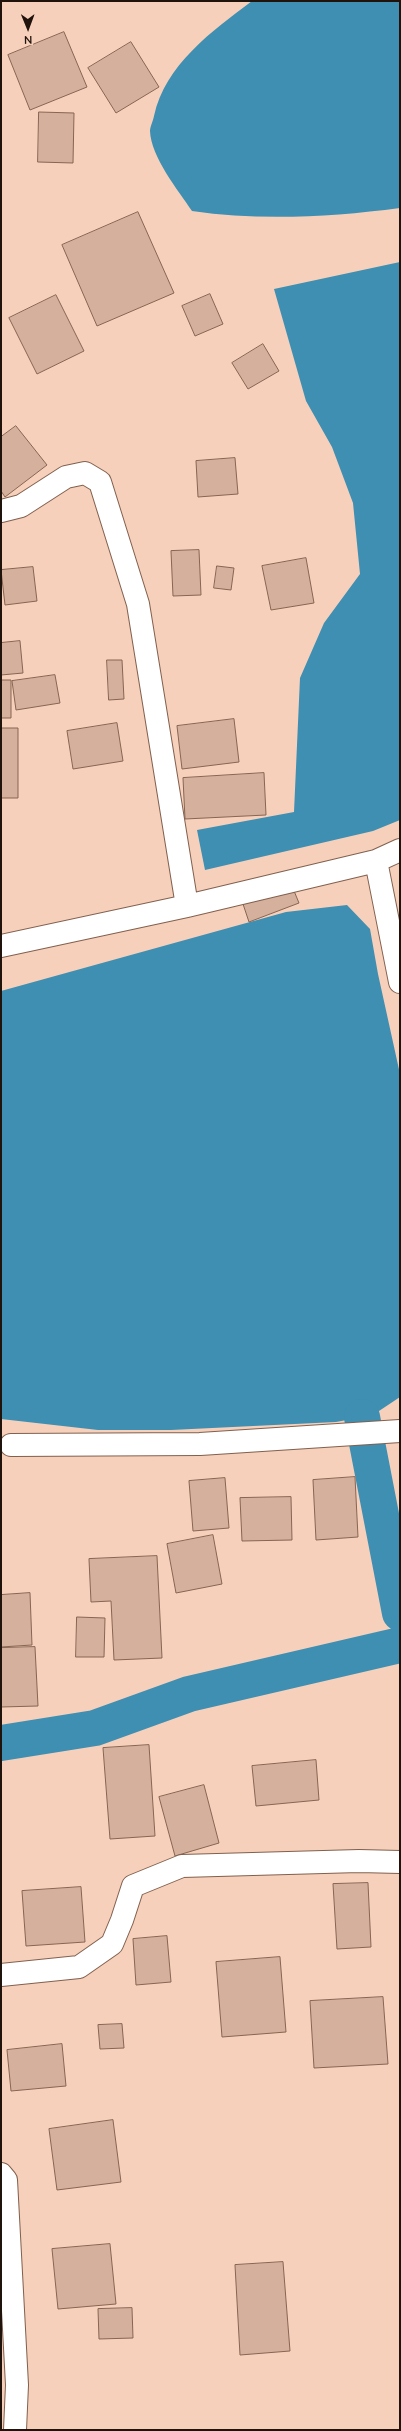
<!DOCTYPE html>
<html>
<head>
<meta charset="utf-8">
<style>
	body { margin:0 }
	#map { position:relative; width:401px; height:2431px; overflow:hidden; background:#f6d0bb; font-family:Mulish,sans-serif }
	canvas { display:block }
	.frame { position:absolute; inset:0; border:2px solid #20130c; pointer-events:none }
	.north { position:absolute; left:8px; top:8px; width:40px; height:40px; -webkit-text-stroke:3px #f6d0bb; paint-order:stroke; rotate:179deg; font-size:11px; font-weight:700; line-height:16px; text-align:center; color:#20130c }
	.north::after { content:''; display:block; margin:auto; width:14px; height:18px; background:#20130c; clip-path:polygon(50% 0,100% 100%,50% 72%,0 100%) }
</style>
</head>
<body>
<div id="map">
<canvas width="401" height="2431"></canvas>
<div class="frame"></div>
<div class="north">N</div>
</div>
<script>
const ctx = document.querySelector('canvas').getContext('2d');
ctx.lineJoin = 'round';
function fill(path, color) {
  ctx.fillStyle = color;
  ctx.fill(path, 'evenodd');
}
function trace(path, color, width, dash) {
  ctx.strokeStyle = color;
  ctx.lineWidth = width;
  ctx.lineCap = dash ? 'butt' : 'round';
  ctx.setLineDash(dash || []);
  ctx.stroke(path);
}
const water = new Path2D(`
	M252,1H400V208C332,217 260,221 192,211C178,190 151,157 150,131C150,127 153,121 154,116C165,65 212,31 252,1Z
	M400,262V820L373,831L205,870L197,830L294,812L300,678L324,623L360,574L353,503L332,447L306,401L274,289Z
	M347,905L370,929L378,974L400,1074V1397L373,1415L336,1422L171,1430H98L1,1419V991L286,912Z`);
const canal = new Path2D(`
	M362,1417L400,1613
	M1,1743L95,1728L189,1694L400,1645`);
const building = new Path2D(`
	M64,32L87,87L30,110L8,55Z
	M131,42L159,87L116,113L88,68Z
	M39,112L74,113L73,163L38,162Z
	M138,212L174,293L97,326L62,245Z
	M210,294L223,324L195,336L182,306Z
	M56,295L84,351L37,374L9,318Z
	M263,344L279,371L248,389L232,363Z
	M16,426L47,465L5,497L1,491V437Z
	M235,458L238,494L198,497L196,461Z
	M199,550L201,595L173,596L171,551Z
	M306,558L314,603L271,610L262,566Z
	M217,566L234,568L231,590L214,588Z
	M33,567L37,601L5,605L1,570Z
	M20,641L23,673L1,675V643Z
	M107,660H122L124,699L109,700Z
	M55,675L60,703L16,710L12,681Z
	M1,680H11V718H1Z
	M234,719L239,762L182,769L177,726Z
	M117,723L123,761L73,769L67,731Z
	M1,728H18V798H1Z
	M264,773L266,815L185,819L183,778Z
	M292,886L299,903L249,922L243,904Z
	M355,1477L358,1537L316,1540L313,1480Z
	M225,1478L229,1528L193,1531L189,1481Z
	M291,1497L292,1540L242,1541L240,1498Z
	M213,1535L222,1584L176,1593L167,1544Z
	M157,1556L162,1658L114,1660L111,1601L91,1602L89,1559Z
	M30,1593L32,1645L1,1647V1595Z
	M77,1617L105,1618L104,1657H76Z
	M35,1647L38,1706L1,1707V1648Z
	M149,1745L155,1836L110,1839L103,1748Z
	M316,1760L319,1800L256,1806L252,1766Z
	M204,1785L219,1843L175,1856L159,1797Z
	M368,1883L371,1947L337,1949L333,1884Z
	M81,1887L85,1942L26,1946L22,1891Z
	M167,1936L171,1982L136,1985L133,1939Z
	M280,1957L286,2032L222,2037L216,1962Z
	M383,1997L388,2064L314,2068L310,2001Z
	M122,2024L124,2048L100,2049L98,2025Z
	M62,2044L66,2086L11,2091L7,2050Z
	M113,2120L121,2182L57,2190L49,2129Z
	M110,2244L116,2304L58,2309L52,2249Z
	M283,2262L290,2351L240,2355L235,2265Z
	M132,2308L133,2338L99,2339L98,2309Z`);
const street = new Path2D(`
	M1,511L21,506L66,477L85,473L100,482L138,604L187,906
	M400,850L376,861L400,982
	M1,946L187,906L376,861
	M11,1445L200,1444L400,1431
	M1,1975L79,1967L112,1944L122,1920L133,1886L182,1866L359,1861L400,1862
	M1,2174L6,2180L17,2385L15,2430`);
fill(water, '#3e8fb2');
trace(canal, '#3e8fb2', 36);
fill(building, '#d5b09c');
trace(building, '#876553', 1);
trace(street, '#81604e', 24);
trace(street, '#fff', 22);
</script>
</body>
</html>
